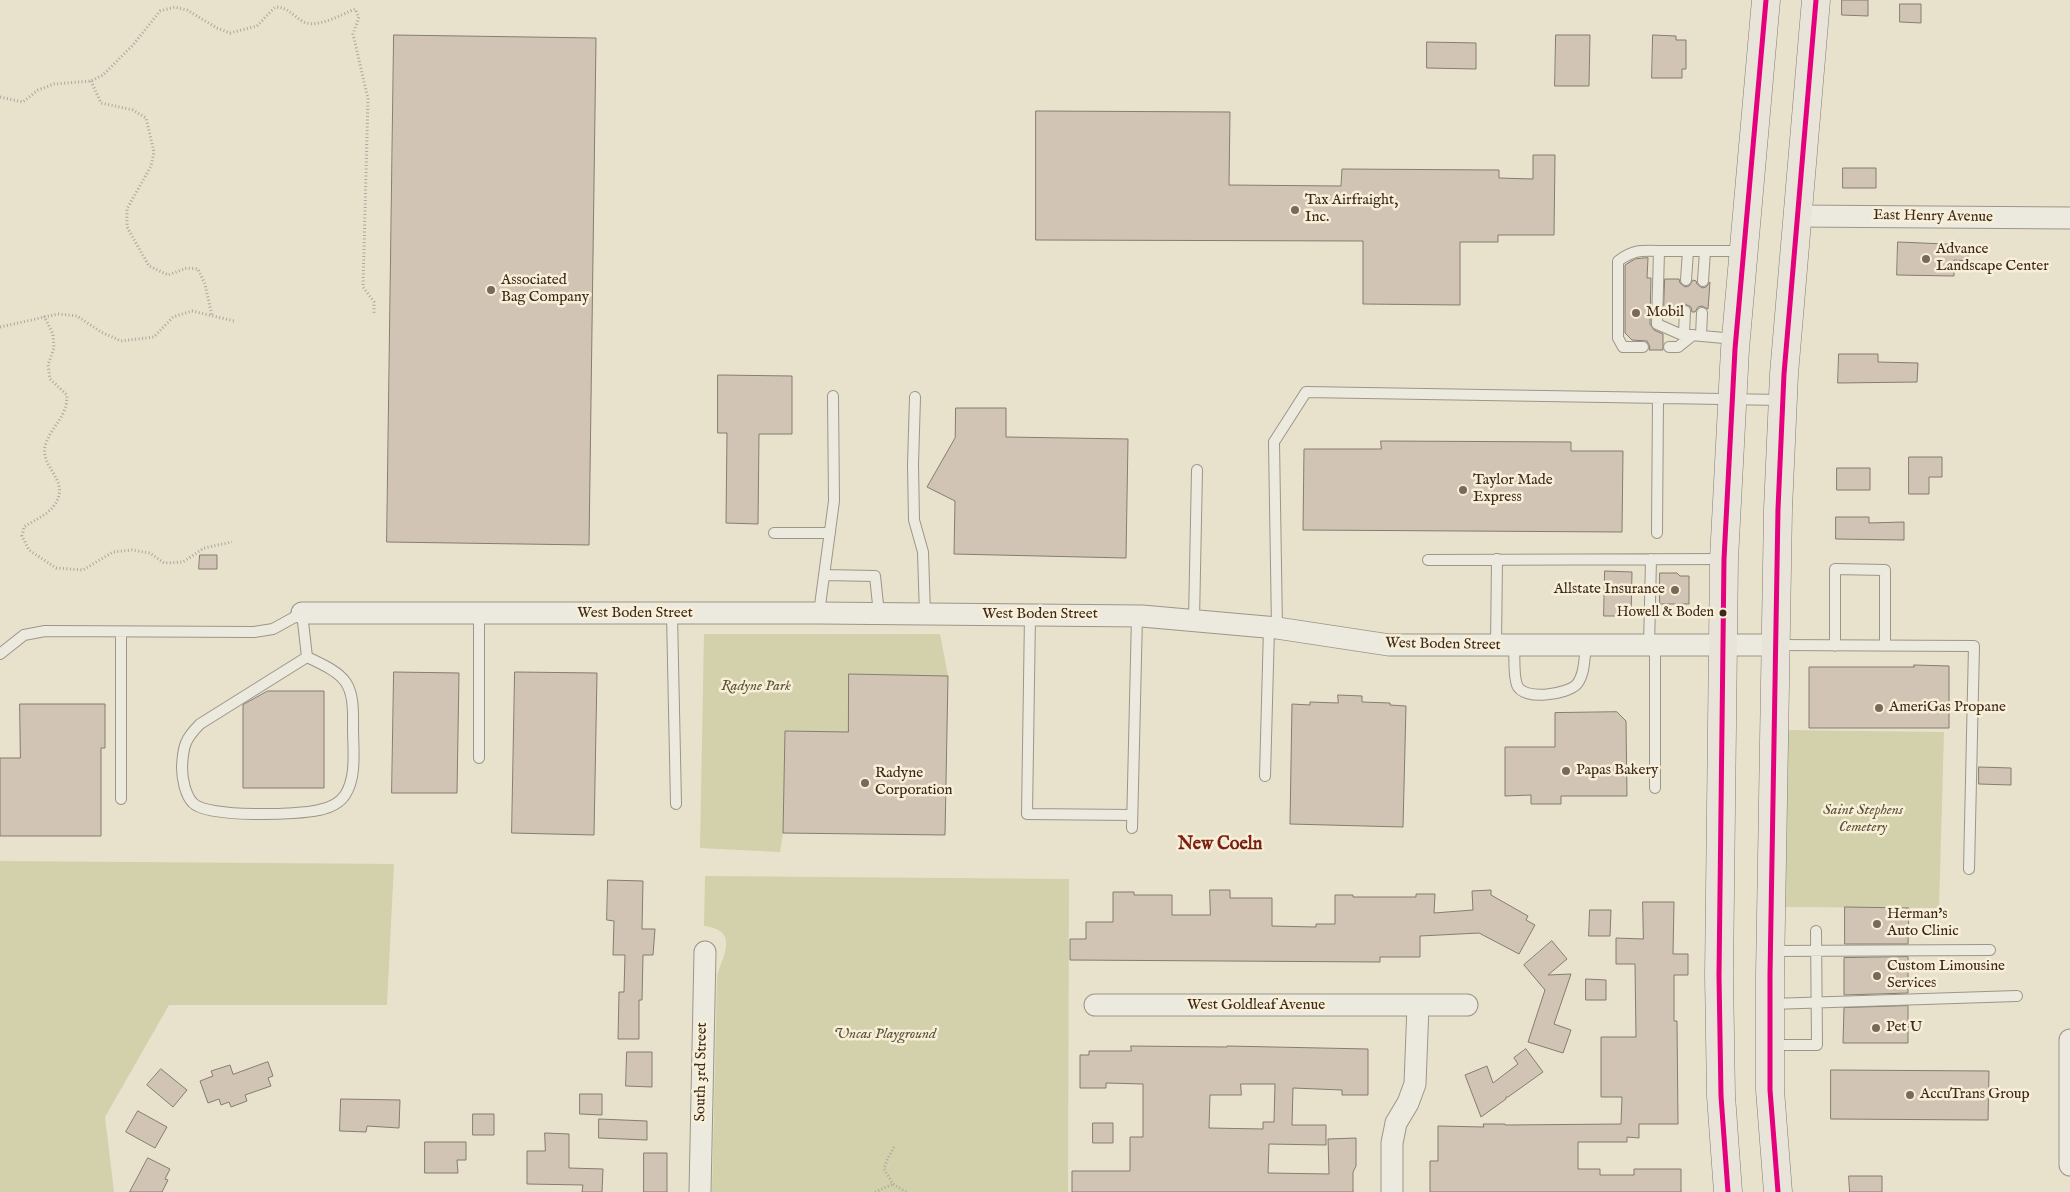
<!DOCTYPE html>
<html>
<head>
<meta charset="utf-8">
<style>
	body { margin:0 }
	canvas { display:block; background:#e8e1cc }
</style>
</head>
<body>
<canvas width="2070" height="1192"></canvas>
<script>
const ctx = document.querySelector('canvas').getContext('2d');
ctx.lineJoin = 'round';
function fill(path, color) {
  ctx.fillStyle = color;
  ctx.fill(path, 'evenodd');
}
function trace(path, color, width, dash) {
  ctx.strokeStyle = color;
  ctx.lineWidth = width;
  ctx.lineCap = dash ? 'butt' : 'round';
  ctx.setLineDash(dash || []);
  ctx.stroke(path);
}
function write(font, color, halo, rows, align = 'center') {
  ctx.font = font + ' "IM FELL English",serif';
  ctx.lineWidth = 5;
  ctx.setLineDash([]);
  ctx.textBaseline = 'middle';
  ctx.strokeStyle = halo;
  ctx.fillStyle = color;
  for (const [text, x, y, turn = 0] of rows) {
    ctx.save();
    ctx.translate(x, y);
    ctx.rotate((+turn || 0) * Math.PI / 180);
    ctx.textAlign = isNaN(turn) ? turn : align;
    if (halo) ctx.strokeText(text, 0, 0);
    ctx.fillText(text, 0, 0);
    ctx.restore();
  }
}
const green = new Path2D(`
	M704,634H940L948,676L849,674L848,732L785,731L783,833L780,852L700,848Z
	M1786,730L1944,732L1939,908L1783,907Z
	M0,861L394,864L387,1005H169L105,1117L114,1192H0Z
	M705,876L1069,879L1068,1192H712L717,976C724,954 739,930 704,926Z`);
const building = new Path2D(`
	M1842,0H1868V16L1842,15Z
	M1900,4H1921V23L1900,22Z
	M394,35L596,38L589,545L387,542Z
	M1556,35H1590L1589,86H1555Z
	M1653,35L1676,36V40H1686V69H1682V78H1652Z
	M1427,42L1476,43V69L1427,68Z
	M1036,111L1230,112L1229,185L1341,186L1342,169L1499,170V178L1533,179V155H1555L1554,235H1498V242H1460V305L1363,304V241L1036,240Z
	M1843,168H1876V188H1843Z
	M1898,242L1968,245V261L1954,260V276L1897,275Z
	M1648,258L1647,278H1651L1650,324L1654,330L1663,334V350H1649L1650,347L1647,341L1632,340L1625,333V265L1635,259Z
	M1665,279H1679L1680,283L1685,287L1689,286L1693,280L1696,281L1697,284L1702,288L1706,287L1710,282L1708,309L1702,306L1698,307L1695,312H1692L1691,307L1685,304L1680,307L1678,311L1664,310Z
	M1839,354H1878V362L1918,363L1917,382L1838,383Z
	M718,375L792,376V434H759L758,524L726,523L727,433H718Z
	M956,408H1006V437L1128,439L1126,558L954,554L955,501L927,487L955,438Z
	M1381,441L1571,442V451H1623L1622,532L1303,530L1304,449H1381Z
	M1909,457H1942V477H1929V494H1909Z
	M1837,468H1870V490H1837Z
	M1836,517H1869V523L1904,522V540L1836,539Z
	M200,555H217V569H199Z
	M1605,571L1632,572L1631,616H1604Z
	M1660,573H1677L1680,576H1689V604H1660Z
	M1914,665L1949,666V728H1809V667H1914Z
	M394,672L459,673L457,793H392Z
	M515,672L597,673L594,835L512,833Z
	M849,674L948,676L945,835L783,833L785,731L848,732Z
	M268,691H324V788H243V705Z
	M1338,695L1362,696V702L1390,703V705L1406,706L1403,827L1290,824L1292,704L1310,705V702L1338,703Z
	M20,704H105V748H101V836H0V758H20Z
	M1617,712L1626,721L1627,796H1561V804H1531V795L1505,796V747H1555V713Z
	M1979,767L2011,768V785L1979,784Z
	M608,880L643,881L642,929H655L653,955H643L642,1000H639V1039H618L619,992H624L625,955H613L614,921L607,920Z
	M1210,890H1230V898H1272V926L1316,927V924H1335V895H1353V897H1416V894H1435L1434,913L1473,910L1472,891L1491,890V895L1528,916L1526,920L1535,925L1519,954L1479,933L1420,936V957H1380V962L1070,960V939H1086V922H1113V892H1134V895H1172V915H1210Z
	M1643,902H1674L1673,954H1688V975H1674V1021H1677L1678,1124H1639V1138L1627,1137V1142H1578V1169H1600V1175H1634V1169H1681V1192H1430V1161H1438V1126L1484,1127L1483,1124H1505V1125L1621,1124L1622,1097H1601V1037H1636L1635,964H1616V938L1643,939Z
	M1845,907L1909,908L1908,944H1845Z
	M1590,910H1611L1610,936H1589Z
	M1552,941L1567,959L1548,975L1571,974L1554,1024L1571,1030L1563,1053L1528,1042L1545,990L1524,965Z
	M1908,957V993L1844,995V958Z
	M1586,979L1606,980V1000H1586Z
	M1908,1006V1043H1843L1844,1008Z
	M1131,1046L1227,1047V1046L1368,1049V1095H1342V1090L1293,1088L1292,1125H1326V1145L1269,1144L1268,1173L1329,1174L1328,1139L1356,1138V1166L1353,1172V1192H1072V1171H1130V1137H1143V1084L1106,1083V1088H1080V1055H1089V1051H1131ZM1241,1084H1275L1274,1122H1263V1129L1209,1128L1210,1095H1241Z
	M1526,1049L1543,1072L1508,1097H1506V1099L1481,1117L1465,1075L1487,1066L1493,1083L1518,1064L1514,1058Z
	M627,1052H652V1087L626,1086Z
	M268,1062L273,1076L268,1078L271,1086L245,1095L247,1101L231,1107L229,1102L221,1105L219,1099L208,1103L200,1081L213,1076L211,1071L230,1065L233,1074Z
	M161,1069L187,1090L173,1107L147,1085Z
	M1831,1070L1989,1071L1988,1120L1831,1119Z
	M580,1094H602V1115L580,1114Z
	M341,1099L400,1100L399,1128L367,1126L366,1132L340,1131Z
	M138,1111L167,1127L155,1148L126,1132Z
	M473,1114H494V1135H473Z
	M599,1119L647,1121V1140L599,1138Z
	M1093,1123H1113V1143H1093Z
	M545,1133L569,1134V1168L603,1169L602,1192H582L583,1185L527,1184V1151H545Z
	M425,1142H466V1160H457L458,1173H425Z
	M644,1153H667V1192H644Z
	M148,1158L170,1169L165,1179L168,1180L162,1192H130Z
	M1849,1176H1882V1192H1850Z`);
const path = new Path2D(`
	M91,81L101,103L133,110L146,118L154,152L151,166L127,209V227L149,266L168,275L187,268L198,269L205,284L212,316
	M0,97L23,102L38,90L54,84L91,81L103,75L133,45L160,11L175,7L187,10L217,28L230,33L257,26L275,7C288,7 292,15 302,21C316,30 342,14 355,9L359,17L353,34L368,99L363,287L374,302V314
	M44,316L53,334L54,348L48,365L50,379L67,395C67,418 53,424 46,443C37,468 74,480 53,507C47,515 33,521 24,527L22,536L29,550L56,568L83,570L113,552L132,550L150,553L164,563L183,562L204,548L232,542
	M0,327L58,314L77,316L101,332L121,341L154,337L173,317L192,311L234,321
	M894,1147L887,1160L884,1169L893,1184L906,1192
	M875,1192L893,1184`);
const service = new Path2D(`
	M1686,280L1688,251
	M1703,281L1705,251
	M1684,334L1685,311
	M1701,336L1702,313
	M1735,339L1680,334L1657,324L1659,251H1742
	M1643,347H1623L1618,338V261C1633,250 1641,250 1659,251
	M1669,347H1678L1693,335
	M915,397L913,465L914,520L923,552L925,615
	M774,533H830
	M1657,533L1658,398
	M1428,560L1723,559
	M824,575L875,576L879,614
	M479,613V758
	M819,613L834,501L833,396
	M672,614L676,804
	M1030,615L1027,814L1132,815
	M1194,620L1197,470
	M1277,628L1274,442L1306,392L1782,400
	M121,632V799
	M1776,645L1974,646L1969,869
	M1496,646L1497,559
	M1514,646C1515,657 1513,674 1517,685C1523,701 1567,695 1577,684C1585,674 1584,658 1586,646
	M1649,646L1651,559
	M1655,646V788
	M1835,646V569L1885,570V646
	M0,654L24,635L45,631L254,632L273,629L302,613L307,657L200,724C185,739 183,746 182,767C182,778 185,795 193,803C207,818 299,815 319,810C329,808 339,804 345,795C357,777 353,749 353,728C354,682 348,676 307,657
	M1265,776L1269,628
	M1132,828L1137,616
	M1771,951L1990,950
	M1771,1004L2017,996
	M1772,1045H1817L1816,931`);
const minor = new Path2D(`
	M1797,216L2070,218
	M302,613H819L1142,616L1277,628L1389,645H1775
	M1095,1005H1467
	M2070,1040V1165
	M700,1192L705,952
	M1392,1192V1143L1396,1123L1408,1103L1415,1084L1418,1006`);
const primary = new Path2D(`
	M1728,1192L1721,1096L1719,975L1724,559L1735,349L1766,0
	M1778,1192L1770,1090V975L1778,509L1784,374L1816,0`);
const bus1 = new Path2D(`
	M1728,1192L1721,1096L1719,975L1724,559L1735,349L1766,0
	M1778,1192L1770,1090V975L1778,509L1784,374L1816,0`);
const markers = [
	[1295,210,5,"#7a6959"],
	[1926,259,5,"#7a6959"],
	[491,290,5,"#7a6959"],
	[1636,313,5,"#7a6959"],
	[1463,490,5,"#7a6959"],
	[1675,590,5,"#7a6959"],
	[1723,613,4.5,"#3e281b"],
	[1879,708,5,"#7a6959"],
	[1566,771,5,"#7a6959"],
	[865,783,5,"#7a6959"],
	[1877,924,5,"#7a6959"],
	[1877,976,5,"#7a6959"],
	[1876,1028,5,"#7a6959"],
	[1910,1095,5,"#7a6959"]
];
const busNames = [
	["Howell & Boden",1714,613]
];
const poiNames = [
	["Tax Airfraight,",1305,201],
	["Inc.",1305,218],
	["Advance",1936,250],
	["Landscape Center",1936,267],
	["Associated",501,281],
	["Bag Company",501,298],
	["Mobil",1646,313],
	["Taylor Made",1473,481],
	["Express",1473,498],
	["Allstate Insurance",1665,590,"right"],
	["AmeriGas Propane",1889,708],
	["Papas Bakery",1576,771],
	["Radyne",875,774],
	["Corporation",875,791],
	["Herman's",1887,915],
	["Auto Clinic",1887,932],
	["Custom Limousine",1887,967],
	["Services",1887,984],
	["Pet U",1886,1028],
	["AccuTrans Group",1920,1095]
];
const streetNames = [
	["East Henry Avenue",1933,217,1],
	["West Boden Street",635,614],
	["West Boden Street",1040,615],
	["West Boden Street",1443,645,1],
	["West Goldleaf Avenue",1256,1006],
	["South 3rd Street",702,1072,-89]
];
const parkNames = [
	["Radyne Park",756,687],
	["Saint Stephens",1863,811],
	["Cemetery",1863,828],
	["Uncas Playground",885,1035]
];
const quarterNames = [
	["New Coeln",1220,845]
];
fill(green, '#d2d1ab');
fill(building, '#d1c4b4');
trace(building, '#847d71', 1);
trace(service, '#9c9688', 12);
trace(minor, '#9c9688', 23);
trace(primary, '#847d71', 29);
trace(path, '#aca79f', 3, [1, 2.5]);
trace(service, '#ece9de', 10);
trace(minor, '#ece9de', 21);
trace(primary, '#e8e4d9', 28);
trace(bus1, '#e5007d', 5);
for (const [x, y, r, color] of markers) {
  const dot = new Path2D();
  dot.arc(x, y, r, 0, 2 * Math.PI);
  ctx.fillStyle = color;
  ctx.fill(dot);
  trace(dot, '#f7efd7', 2);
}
write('14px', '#3e281b', '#f7efd7', busNames, 'right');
write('15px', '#3e281b', '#f7efd7', poiNames, 'left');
write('15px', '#3e281b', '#f7efd7', streetNames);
write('italic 15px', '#5e4f38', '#f7efd7', parkNames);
write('bold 18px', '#7a1f14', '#f7efd7', quarterNames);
</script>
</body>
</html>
